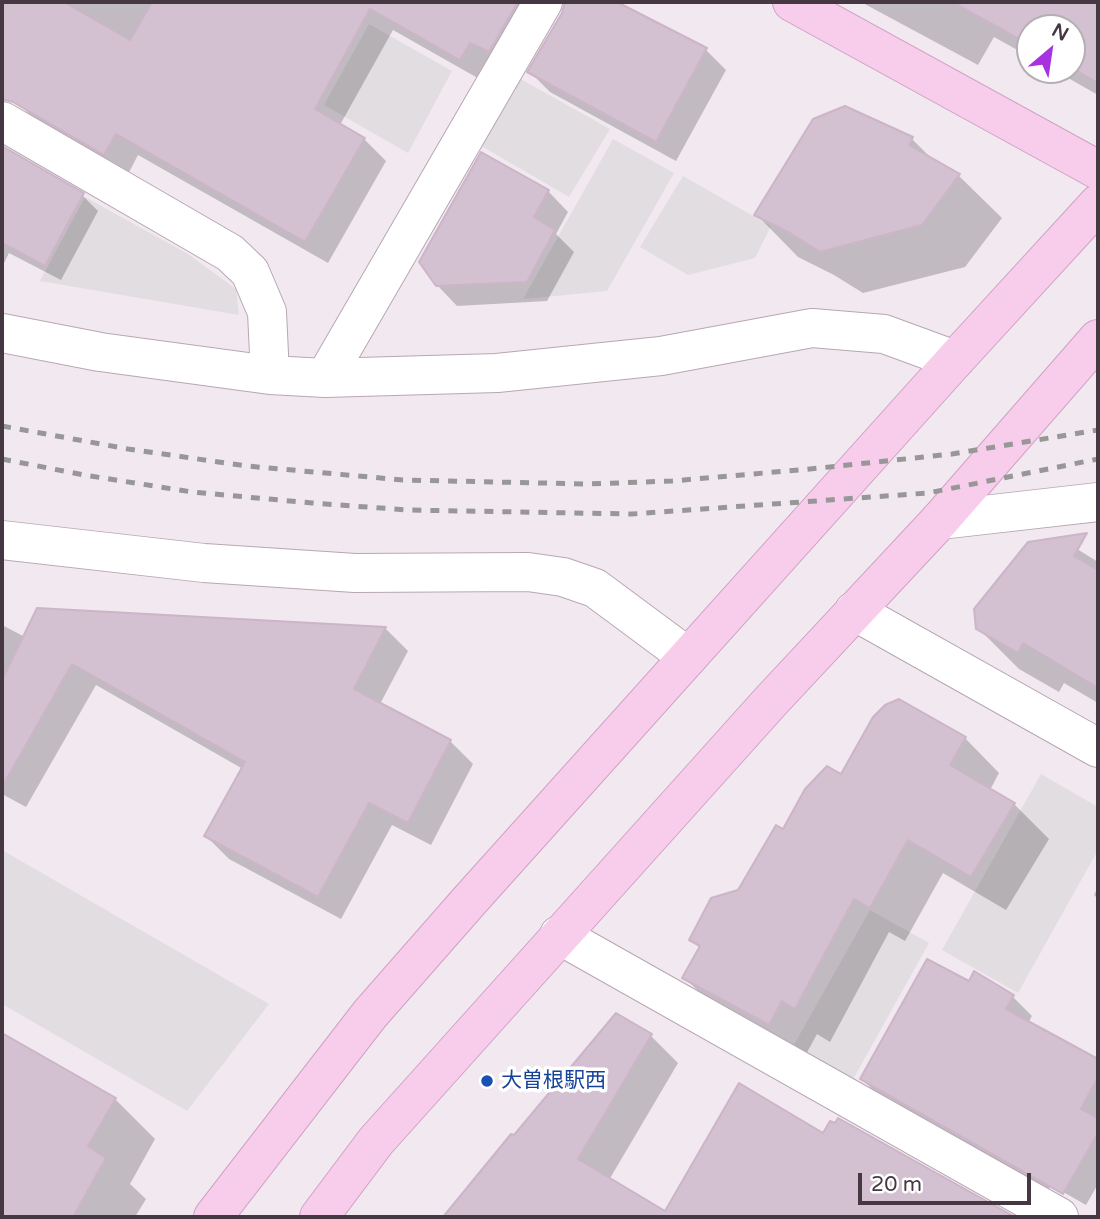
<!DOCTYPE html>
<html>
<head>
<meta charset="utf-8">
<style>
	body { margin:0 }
	#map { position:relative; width:1100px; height:1219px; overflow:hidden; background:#f2e9f0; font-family:"Varela Round",sans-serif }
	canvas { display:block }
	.frame { position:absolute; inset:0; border:4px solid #453843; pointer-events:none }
	.north { position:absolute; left:1016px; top:14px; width:70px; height:70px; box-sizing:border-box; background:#fff; border:2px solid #b5afb4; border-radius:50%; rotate:29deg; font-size:19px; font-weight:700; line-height:28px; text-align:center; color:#453843 }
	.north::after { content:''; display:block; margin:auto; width:24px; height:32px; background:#a832e0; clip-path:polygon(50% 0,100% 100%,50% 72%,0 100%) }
	.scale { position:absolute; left:858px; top:1173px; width:173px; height:32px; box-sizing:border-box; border:4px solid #453843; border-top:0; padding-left:9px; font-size:21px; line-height:24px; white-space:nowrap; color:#453843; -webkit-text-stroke:5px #fff; paint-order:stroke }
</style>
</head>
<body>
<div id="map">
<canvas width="1100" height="1219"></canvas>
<div class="frame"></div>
<div class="north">N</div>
<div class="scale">20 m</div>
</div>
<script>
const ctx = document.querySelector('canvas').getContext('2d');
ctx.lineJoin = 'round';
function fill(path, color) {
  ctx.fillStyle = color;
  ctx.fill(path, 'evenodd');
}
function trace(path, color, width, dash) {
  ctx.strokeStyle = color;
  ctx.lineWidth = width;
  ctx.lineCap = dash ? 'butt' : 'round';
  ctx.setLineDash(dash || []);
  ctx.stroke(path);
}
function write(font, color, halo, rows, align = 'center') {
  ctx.font = font + ' "Varela Round","Noto Sans JP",sans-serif';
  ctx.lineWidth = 7;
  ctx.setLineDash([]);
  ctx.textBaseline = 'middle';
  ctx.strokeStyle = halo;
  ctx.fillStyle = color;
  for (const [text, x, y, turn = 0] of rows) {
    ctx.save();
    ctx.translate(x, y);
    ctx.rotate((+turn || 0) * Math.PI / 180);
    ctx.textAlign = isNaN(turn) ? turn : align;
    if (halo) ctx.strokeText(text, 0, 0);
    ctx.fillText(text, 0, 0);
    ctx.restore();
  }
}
const parking = new Path2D(`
	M369,24L452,71L408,153L324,105Z
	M517,77L610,129L569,197L478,144Z
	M613,139L674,173L607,291L523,299Z
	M683,176L771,226L755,258L688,275L640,247Z
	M85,197L188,254L236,289L239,315L40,281Z
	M1041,774L1098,807V850L1018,993L942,950Z
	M2,850L269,1004L187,1111L2,1004Z
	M870,910L929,943L851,1083L791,1050Z`);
const shadow = new Path2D(`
	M2,2H523L483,81L393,30L340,125L364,139L386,161L328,263L138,155L127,176L40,125L18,103L31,80L2,63Z
	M570,2H614L706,50L726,70L676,161L550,92L530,72Z
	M861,2H1098V95L1054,70H1072V28H1030V57L994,37L978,65Z
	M912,139L934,161L959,176L1002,218L965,267L863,293L834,275L798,257L756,214Z
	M2,148L82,195L98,211L61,280L9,253L2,267Z
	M548,191L568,212L556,234L574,252L547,301L457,306L437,285Z
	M1061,539L1098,562V703L1064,683L1059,692L1019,669L978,628Z
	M38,610L385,628L408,651L380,704L450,741L473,764L431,845L392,825L341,919L229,859L206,836L243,769L96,685L26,807L2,794V625L25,637Z
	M965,738L999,773L990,790L1014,804L1049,839L1006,910L943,873L905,941L889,932L830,1042L817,1034L804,1058L719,1012L685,978L701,949L691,940L739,892L784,831L842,776Z
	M1098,887V899L1094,895Z
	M975,973L1013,997L1032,1016L1028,1023L1098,1061V1184L1086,1205L1051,1185L1047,1192L881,1098L862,1079L969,983Z
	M2,1035L115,1099L155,1139L130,1184L146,1199L135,1217H2Z
	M650,1035L678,1063L609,1180L666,1214L824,1135L1005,1214L1008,1217H446L512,1136L515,1138Z`);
const building = new Path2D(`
	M2,2H64L130,40L152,2H518L489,52L470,43L460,60L370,9L315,109L365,138L305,242L116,134L104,155L13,102L2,99Z
	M565,2H617L707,48L656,142L527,72L562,13Z
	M952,2H1098V83L1072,68V28H1030V45Z
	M845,106L913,137L909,145L960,174L922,225L820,252L790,233L754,215L813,119Z
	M2,146L84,193L45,266L2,243Z
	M481,152L549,190L534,217L555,230L527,282L436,286L419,262Z
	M1087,533L1074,556L1098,570V688L1023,643L1018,653L976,629L974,609L1028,542Z
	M37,608L386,627L354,689L451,740L408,823L369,803L318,897L204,836L245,762L72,664L2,787V680Z
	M899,699L966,737L950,765L1015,803L971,877L908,840L870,908L854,899L795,1009L782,1001L769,1025L682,978L700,946L689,940L711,898L738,890L776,825L783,829L805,789L827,766L841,774L873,717L885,705Z
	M927,959L969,981L974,971L1014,995L1006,1009L1098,1059V1077L1081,1109L1098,1118V1133L1063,1194L860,1079Z
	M616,1013L652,1034L578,1159L665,1211L739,1083L823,1133L830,1121L835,1123L838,1118L1015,1217H443L511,1134L514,1135Z
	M2,1033L116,1098L88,1146L106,1158L73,1217H2Z`);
const street = new Path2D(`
	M2,121L230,253L250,272L267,312L270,375
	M2,333L100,352L270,375L325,378L497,373L661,356L812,328L884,334L955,360
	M325,378L543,2
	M940,520L1098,502
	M2,540L204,563L355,573L528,572L563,577L595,588L688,657
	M854,611L1098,748
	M559,935L1059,1217`);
const secondary = new Path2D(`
	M792,2L1098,170
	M213,1217L370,1014L470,900L955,360L1098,204
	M319,1217L376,1141L770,702L940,520L1098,339`);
const rail = new Path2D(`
	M2,426L128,449L247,466L403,480L588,484L672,481L810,469L952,454L1098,430
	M2,459L84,475L192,492L312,503L408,510L632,514L928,493L1098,459`);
const markers = [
	[487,1081,7,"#1a4fb4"]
];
const transitNames = [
	["大曽根駅西",501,1081]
];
fill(parking, '#e1dde1');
fill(shadow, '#0003');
fill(building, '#d3c0d0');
trace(building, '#ccb4c9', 2);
trace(street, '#b7a7b3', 40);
trace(secondary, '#cfa0c3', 40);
trace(street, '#fff', 38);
trace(secondary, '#f8cdec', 38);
trace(rail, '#979797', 5, [9, 9]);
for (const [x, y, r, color] of markers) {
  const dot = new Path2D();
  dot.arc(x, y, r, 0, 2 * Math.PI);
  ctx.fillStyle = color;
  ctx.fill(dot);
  trace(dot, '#fff', 2.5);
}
write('21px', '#164399', '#fff', transitNames, 'left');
</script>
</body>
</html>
